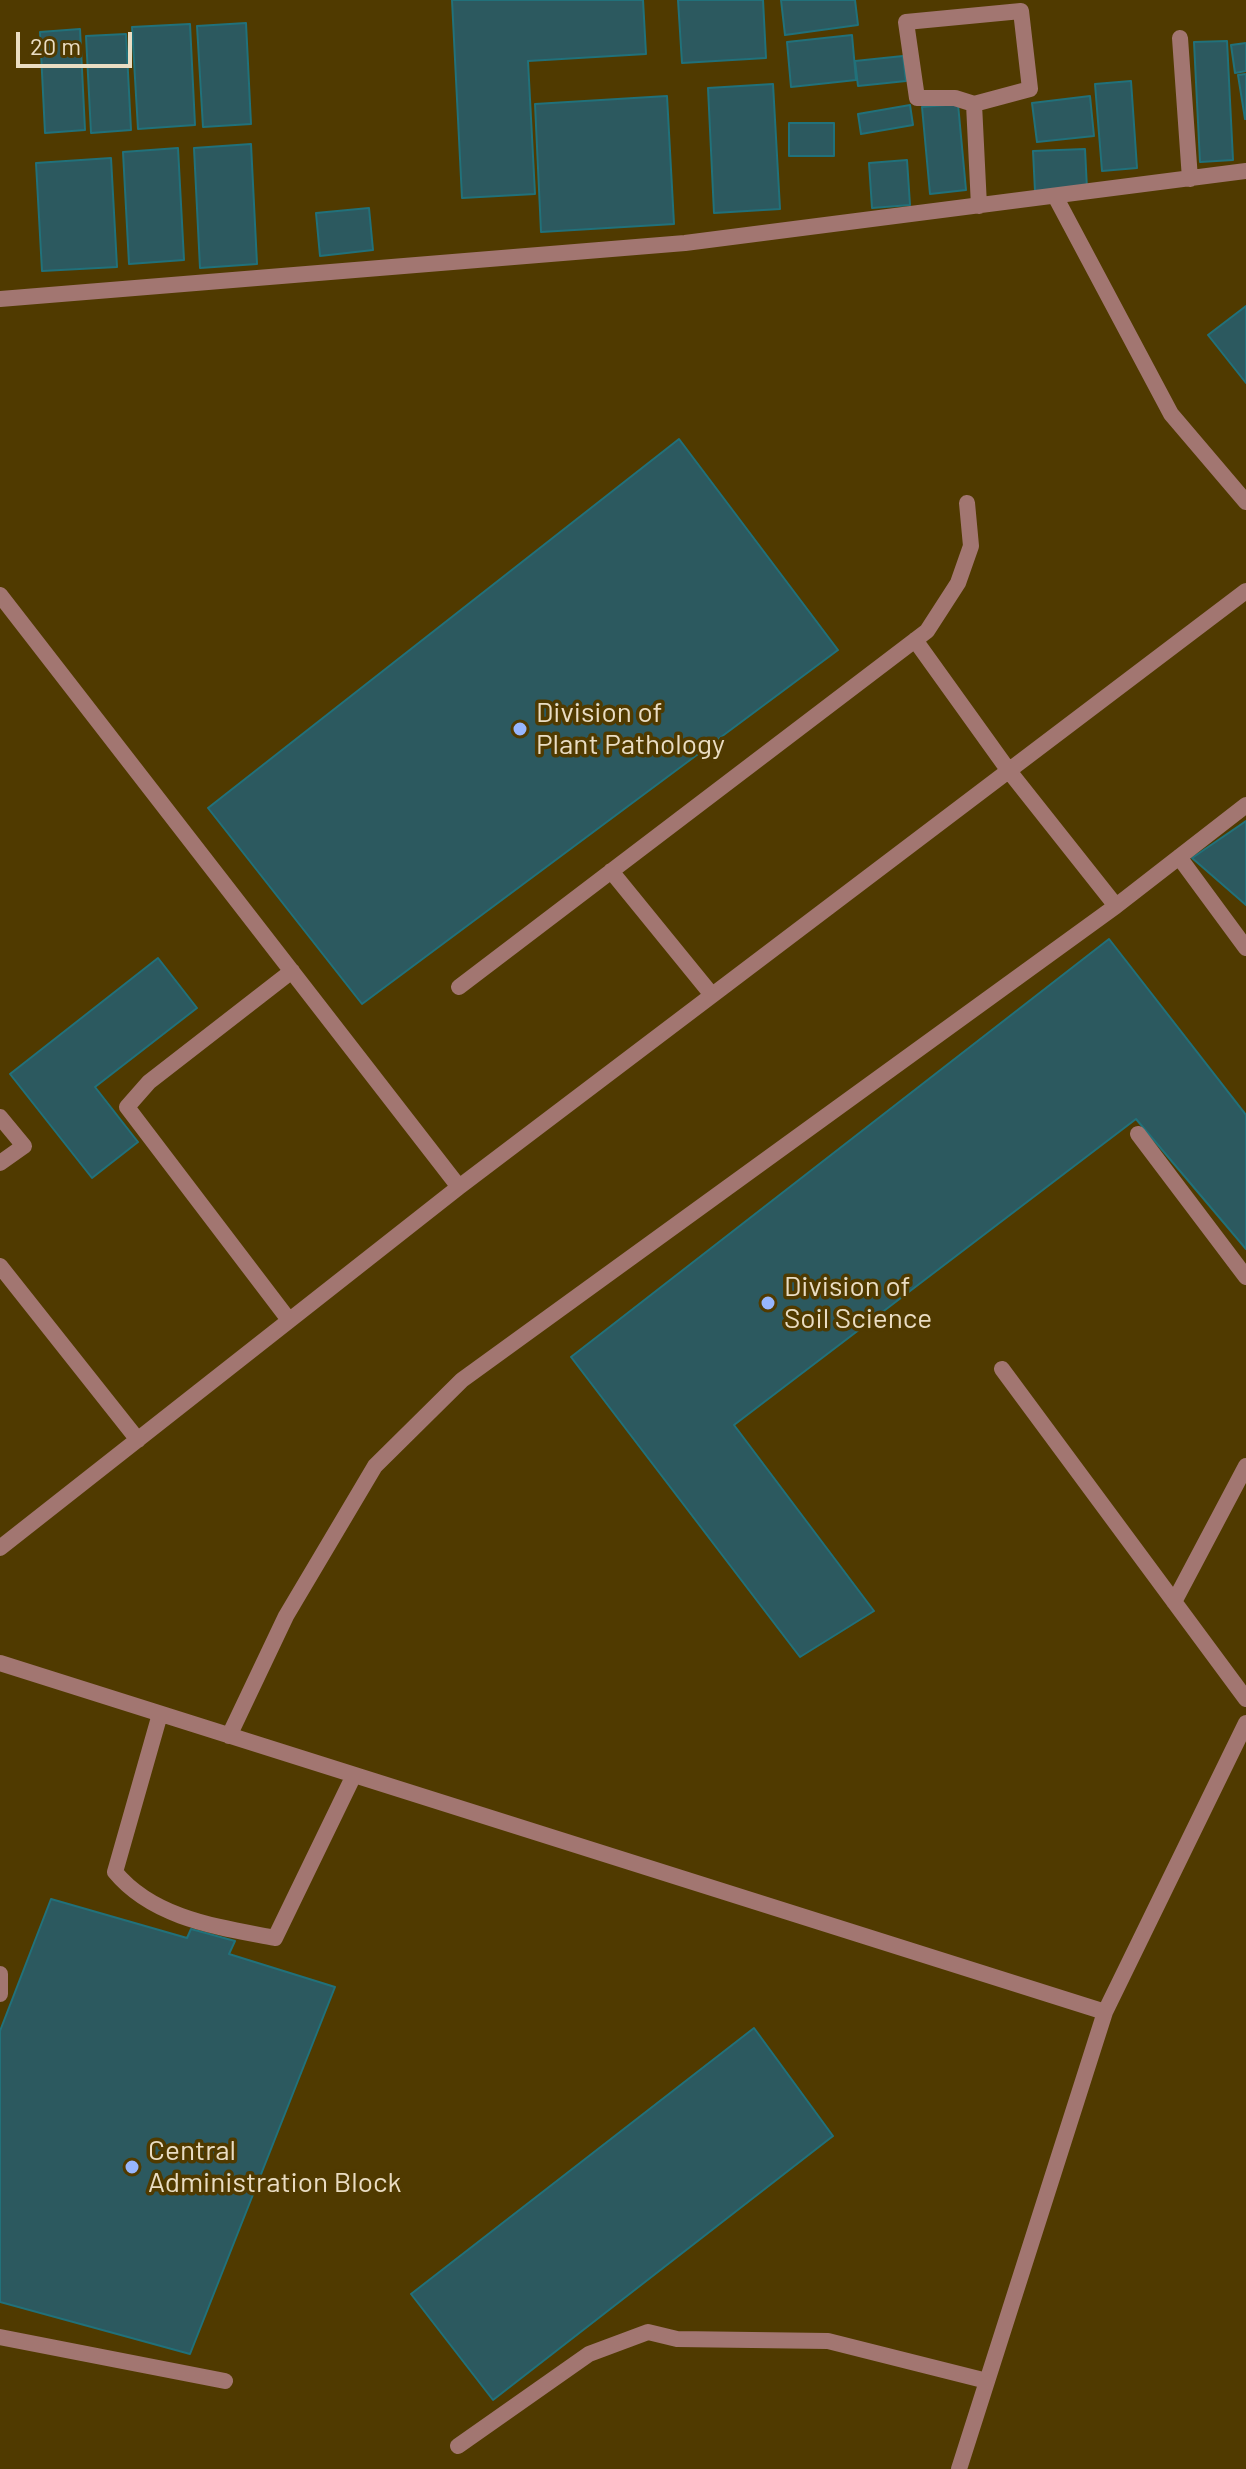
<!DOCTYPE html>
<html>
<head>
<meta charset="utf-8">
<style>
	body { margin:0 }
	#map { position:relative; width:1246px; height:2469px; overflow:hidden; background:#503a00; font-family:Barlow,sans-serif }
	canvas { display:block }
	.scale { position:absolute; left:16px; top:32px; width:116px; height:36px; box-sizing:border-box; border:4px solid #eaddc3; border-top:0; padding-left:10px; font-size:24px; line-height:28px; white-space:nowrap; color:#eaddc3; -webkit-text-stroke:6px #503a00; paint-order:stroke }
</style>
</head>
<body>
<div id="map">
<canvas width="1246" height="2469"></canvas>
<div class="scale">20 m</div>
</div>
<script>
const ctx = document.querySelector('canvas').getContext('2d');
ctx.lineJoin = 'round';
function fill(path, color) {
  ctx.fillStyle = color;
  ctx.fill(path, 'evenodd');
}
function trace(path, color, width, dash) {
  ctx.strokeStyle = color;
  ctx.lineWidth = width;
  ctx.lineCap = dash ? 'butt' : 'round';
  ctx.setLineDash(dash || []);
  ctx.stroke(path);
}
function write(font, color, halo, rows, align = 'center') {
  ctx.font = font + ' Barlow,sans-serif';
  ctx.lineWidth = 7;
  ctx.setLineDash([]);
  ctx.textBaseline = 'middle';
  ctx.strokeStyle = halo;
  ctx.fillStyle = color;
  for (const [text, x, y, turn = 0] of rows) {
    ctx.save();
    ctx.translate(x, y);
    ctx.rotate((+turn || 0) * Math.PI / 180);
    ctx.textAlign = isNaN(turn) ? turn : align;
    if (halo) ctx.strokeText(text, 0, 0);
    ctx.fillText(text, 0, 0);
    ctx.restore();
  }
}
const building = new Path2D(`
	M452,0H643L646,54L528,61L535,194L462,198Z
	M678,0H763L766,58L682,63Z
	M781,0H855L858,25L785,35Z
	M246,23L251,124L203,127L197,26Z
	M190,24L195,125L138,129L132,27Z
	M80,29L85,130L45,133L40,32Z
	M126,34L131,130L91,133L86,36Z
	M852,35L856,80L791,87L787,42Z
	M1227,41L1233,160L1200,162L1194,42Z
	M1246,43V71L1235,73L1231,45Z
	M903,56L906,81L858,86L855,61Z
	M1246,74V119H1245L1238,75Z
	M1131,81L1137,168L1102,171L1095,84Z
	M773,84L780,209L714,213L708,88Z
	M667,96L674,224L541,232L535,104Z
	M1090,96L1094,136L1037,142L1032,103Z
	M958,104L966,190L930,194L922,107Z
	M910,105L913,125L861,134L858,114Z
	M789,123H834V156H789Z
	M251,144L257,264L200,268L194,148Z
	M178,148L184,260L129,264L123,152Z
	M1085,149L1087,189L1035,191L1033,151Z
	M111,158L117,267L42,271L36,163Z
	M907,160L910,205L872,208L869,163Z
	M369,208L373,250L320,256L316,213Z
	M1246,306V383L1208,335Z
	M679,439L838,650L362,1004L208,808Z
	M1246,821V905L1192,858Z
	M1109,939L1246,1115V1249L1136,1119L734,1425L874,1611L800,1657L571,1357Z
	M158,958L197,1008L95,1087L138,1142L92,1178L10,1074Z
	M51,1899L187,1938L191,1929L235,1941L229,1954L335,1987L190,2354L0,2302V2031Z
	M754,2028L833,2136L493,2400L411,2294Z`);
const lane = new Path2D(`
	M0,595L459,1187
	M915,640L1009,771L1116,906
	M1179,857L1246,948
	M611,871L712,995
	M459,987L927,631L958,583L971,546L967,503
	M0,1117L24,1146L0,1163
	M1138,1134L1246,1277
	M0,1266L138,1440
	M289,1320L127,1107L149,1082L292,971
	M1002,1369L1246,1699
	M0,1548L459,1187L1246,591
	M1174,1602L1246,1466
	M0,1663L1105,2012
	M160,1714L115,1872C154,1919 219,1927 275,1938L354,1775
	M229,1736L286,1616L375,1466L462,1380L1116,906L1246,805
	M0,1974V1994
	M0,2337L225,2381
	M458,2446L589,2354L648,2332L677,2339L828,2341L987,2381
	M959,2469L1105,2012L1246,1723`);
const street = new Path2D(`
	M1021,11L1030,89L974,104L955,98H917L906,22Z
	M1180,38L1190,179
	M974,104L979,206
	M1055,196L1171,414L1246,502
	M0,299L685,243L1246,171`);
const markers = [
	[520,729,8,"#97b6fd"],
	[768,1303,8,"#97b6fd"],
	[132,2167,8,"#97b6fd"]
];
const poiNames = [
	["Division of",536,713],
	["Plant Pathology",536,745],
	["Division of",784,1287],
	["Soil Science",784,1319],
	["Central",148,2151],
	["Administration Block",148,2183]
];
fill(building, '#2c595f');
trace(building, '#21717a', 2);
trace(lane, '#a27671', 16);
trace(street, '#a27671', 16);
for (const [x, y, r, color] of markers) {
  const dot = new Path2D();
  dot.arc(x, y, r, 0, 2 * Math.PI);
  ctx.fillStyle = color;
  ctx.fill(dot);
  trace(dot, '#503a00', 3);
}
write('28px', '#eaddc3', '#503a00', poiNames, 'left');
</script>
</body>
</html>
